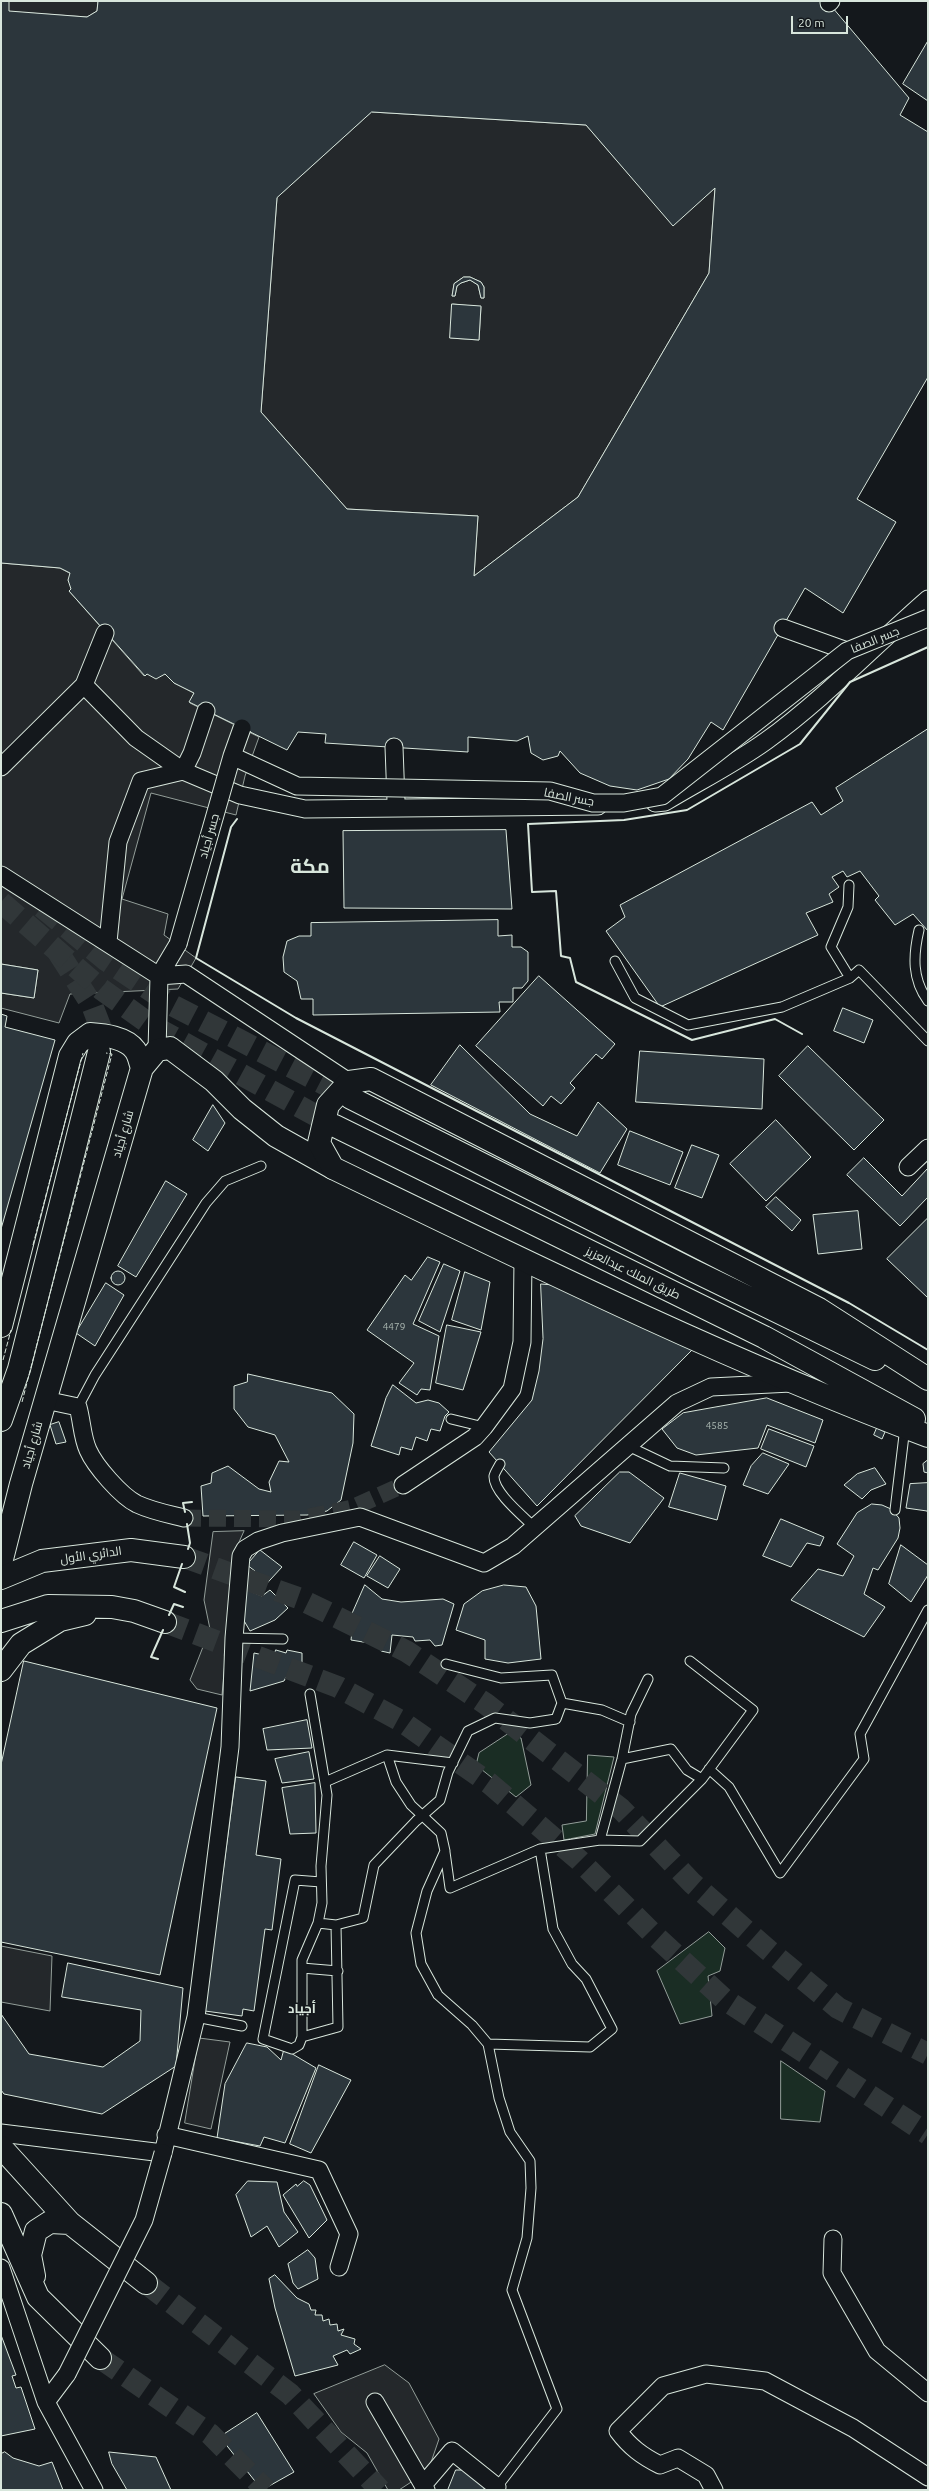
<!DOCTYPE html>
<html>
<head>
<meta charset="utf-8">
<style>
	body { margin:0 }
	#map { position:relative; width:929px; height:2491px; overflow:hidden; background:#14181c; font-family:Ubuntu,sans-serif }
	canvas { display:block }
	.frame { position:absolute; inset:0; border:2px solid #d8e6dc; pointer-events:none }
	.scale { position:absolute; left:791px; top:16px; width:57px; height:18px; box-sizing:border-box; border:2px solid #d8e6dc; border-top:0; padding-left:5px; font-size:12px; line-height:14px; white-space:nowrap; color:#d8e6dc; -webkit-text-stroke:3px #14181c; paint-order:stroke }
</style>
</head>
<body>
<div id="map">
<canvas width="929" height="2491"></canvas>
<div class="frame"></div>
<div class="scale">20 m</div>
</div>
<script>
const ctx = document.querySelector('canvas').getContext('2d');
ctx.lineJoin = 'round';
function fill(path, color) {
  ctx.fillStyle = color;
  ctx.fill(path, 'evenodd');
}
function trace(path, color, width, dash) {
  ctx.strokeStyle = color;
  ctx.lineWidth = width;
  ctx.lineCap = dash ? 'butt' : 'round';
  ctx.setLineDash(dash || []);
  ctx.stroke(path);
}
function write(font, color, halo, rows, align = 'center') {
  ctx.font = font + ' Ubuntu,Cairo,sans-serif';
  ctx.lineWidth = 3;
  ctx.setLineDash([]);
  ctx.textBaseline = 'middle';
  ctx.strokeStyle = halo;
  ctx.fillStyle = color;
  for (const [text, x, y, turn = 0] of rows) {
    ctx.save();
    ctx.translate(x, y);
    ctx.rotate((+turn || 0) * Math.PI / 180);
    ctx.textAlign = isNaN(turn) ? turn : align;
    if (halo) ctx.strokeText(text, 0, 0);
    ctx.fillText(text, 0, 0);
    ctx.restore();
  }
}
const green = new Path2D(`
	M508,1734L521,1738L531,1785L516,1797L476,1765L479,1753Z
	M588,1755L614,1757L595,1834L564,1840L562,1825L586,1821Z
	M709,1932L725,1948L720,1971L708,1976L712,2016L680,2024L657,1971Z
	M781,2061L825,2091L820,2122L781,2119Z`);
const parking = new Path2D(`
	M1,1H98L97,11L87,17L1,11Z
	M372,112L586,125L673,225L715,188L709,273L578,497L474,576L478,516L347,509L261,412L277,198ZM464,277H470L481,282L484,287V298H481L478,285L470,280L461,283L457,286L455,296H452L454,284ZM453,304L481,307L479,340L451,338Z
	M1,563L60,568L73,575L68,580L73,587L69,591L144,676L149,672H163L174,683L194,693L190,703L259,737L245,776L236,815L151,793L122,899L168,914L164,935L196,958L178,989L70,994L59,1023L1,1008V993L34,998L38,970L1,964Z
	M244,1531L235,1551L222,1695L197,1689L190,1680L210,1629L204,1600L213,1532Z
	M1,1946L52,1956L50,2011L1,2002Z
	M199,2038L230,2042L211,2129L185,2123Z
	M385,2365L409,2383L439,2439L428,2471L399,2490H388L367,2453L341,2432L314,2394Z`);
const building = new Path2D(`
	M1,1H9V11L87,17L97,11L98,1H827L909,98L900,115L928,132V377L857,499L896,522L843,613L805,588L723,730L711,722L688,759L669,779L637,790L610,786L580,773L560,751L558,756L543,760L531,753L528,736L517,741L468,737V752L325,743L326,734L298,732L287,750L189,702L194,693L174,683L165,674L156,679L147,674L145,676L69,591L71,589L68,580L70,573L60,568L1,563ZM372,112L586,125L673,226L715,188L709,273L578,497L474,576L478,516L347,509L261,412L277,198Z
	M928,41V101L903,84Z
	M464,277H470L481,282L484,287V298H481L478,285L470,280L461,283L457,286L455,296H452L454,284Z
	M452,304L481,306L479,340L450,338Z
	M928,729V931L913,914L895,925L875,900L879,896L860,871L847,877L843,871L832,877L839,887L829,894L833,902L806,913L818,935L660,1007L606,931L625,917L620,905L812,802L821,815L843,801L836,788Z
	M506,830L512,909L344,908L343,831Z
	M498,920V936L512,935V947H521L528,952V981L522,988H513V1002H499L500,1012L313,1015V999H301L297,981L284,972L283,957L287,941L299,936H311V923Z
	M1,964L38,970L34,998L1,993Z
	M539,976L615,1044L602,1059L596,1054L570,1083L575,1088L561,1104L551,1096L543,1106L476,1046Z
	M843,1008L873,1020L864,1043L834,1031Z
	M1,1014L7,1016L5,1027L55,1040L1,1229Z
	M460,1045L530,1114L577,1136L598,1102L627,1129L600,1173L431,1085Z
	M808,1046L884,1120L854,1150L779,1076Z
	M640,1051L764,1059L762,1109L636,1102Z
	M213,1105L225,1123L208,1151L193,1140Z
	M776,1120L811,1157L766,1201L730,1164Z
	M630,1131L683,1152L670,1185L618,1165Z
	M692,1145L719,1155L702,1198L675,1188Z
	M864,1158L902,1196L928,1168V1197L900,1226L847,1175Z
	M166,1181L187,1194L136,1277L118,1266Z
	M776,1197L801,1220L792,1231L766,1207Z
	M858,1211L862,1249L818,1254L813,1215Z
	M928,1218V1298L887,1259Z
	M428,1257L440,1262L413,1324L439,1336L430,1390L421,1389L417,1395L399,1383L414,1363L367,1330L405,1275L411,1280Z
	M444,1264L460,1271L440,1332L419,1321Z
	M111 1278a7 7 0 1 1 14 0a7 7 0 1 1-14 0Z
	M465,1272L490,1282L481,1330L452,1320Z
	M106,1283L124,1295L95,1346L76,1333Z
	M541,1284L554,1285L692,1350L537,1506L489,1452L532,1400L539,1371L543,1339Z
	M447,1325L481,1332L463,1390L436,1383Z
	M248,1374L332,1393L354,1414L353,1443L341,1500L327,1511L307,1515L203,1516L201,1486L211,1483L212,1473L228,1466L259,1489L271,1492L269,1482L279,1461L289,1462L275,1435L248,1427L234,1409V1386L247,1382Z
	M393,1385L416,1403L428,1400L439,1403L449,1412L445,1416L440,1431L431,1429L427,1441L416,1437L412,1450L401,1447L399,1455L371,1446L386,1398Z
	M767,1398L823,1420L815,1443L767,1425L758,1448L696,1455L677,1448L662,1429L683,1413Z
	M59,1422L66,1442L56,1444L50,1425Z
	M877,1428L885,1432L882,1439L874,1435Z
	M769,1429L814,1446L806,1467L761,1449Z
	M763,1453L789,1464L768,1494L743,1485L751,1466Z
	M928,1460V1473L924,1472L923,1464Z
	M875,1468L886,1484L871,1490L862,1499L844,1485L857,1474Z
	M620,1472H629L664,1498L630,1543L581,1526L575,1516Z
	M680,1473L726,1486L717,1520L669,1507Z
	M928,1483V1513L927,1511L906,1508L910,1484Z
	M872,1504L882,1505L891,1509L899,1518L900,1528L898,1538L878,1570L873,1568L864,1594L885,1607L864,1637L791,1600L818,1569L843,1576L854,1556L837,1544L857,1513Z
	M781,1519L824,1537L820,1546L807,1543L791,1567L763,1556Z
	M354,1542L377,1555L364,1578L341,1565Z
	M901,1545L928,1565V1575L911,1602L889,1584Z
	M260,1550L282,1567L259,1592L250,1588L249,1579L255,1571L247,1565Z
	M380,1556L400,1569L388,1588L367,1576Z
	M365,1585L382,1599L401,1602L443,1599L454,1604L442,1645L435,1646L430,1640L415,1641L413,1637L392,1635L390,1653L381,1651V1645L351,1640L352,1631L346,1628Z
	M504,1585L526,1587L536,1606L541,1659L508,1663L485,1659V1640L456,1630L464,1604L482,1591Z
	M247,1590L262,1596L270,1590L288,1608L275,1620L250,1631L243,1619Z
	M276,1650L286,1653L287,1650L302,1653V1678L286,1677L284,1681L250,1691L254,1653L273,1657Z
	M24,1661L217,1708L160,1975L1,1942V1765Z
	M307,1720L312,1748L267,1750L263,1729Z
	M309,1752L314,1779L282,1783L275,1759Z
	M236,1777L266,1781L256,1855L281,1859L272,1930L265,1929L254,2011L243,2009L242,2016L205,2011Z
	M315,1783L316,1833L290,1834L282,1788Z
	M68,1963L183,1988L176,2066L102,2114L4,2094L1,2090V2014L29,2054L103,2067L140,2041L141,2010L62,1997Z
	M247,2043L267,2047L281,2060L284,2049L316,2068L285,2143L264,2137L260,2146L217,2138L225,2084Z
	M319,2065L351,2080L311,2153L290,2144Z
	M248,2181L277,2182L284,2212L298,2232L279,2247L267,2226L251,2237L236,2195Z
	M304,2181L310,2185L327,2220L309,2238L283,2195L296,2184L297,2186Z
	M308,2250L315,2258L318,2279L298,2289L293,2283L288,2264Z
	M275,2275L297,2298L309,2304L311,2310H316L315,2315H322L323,2321L329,2319L330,2325L337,2324L338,2331L344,2329L341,2335L355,2339L354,2344L361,2349L350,2354L347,2350L333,2356L338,2365L295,2376L275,2308L269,2279Z
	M1,2335L16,2375L12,2376L16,2388L21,2387L35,2429L1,2436Z
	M257,2413L294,2472L262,2490L220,2437Z
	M5,2452L13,2458L39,2466L52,2462L63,2490H1V2454Z
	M109,2452L156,2457L171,2490H127L112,2464Z
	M456,2470H471L485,2479L484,2490H448Z`);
const streetTunnel = new Path2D(`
	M184,1518L300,1519L352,1508L403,1485`);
const primaryTunnel = new Path2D(`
	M58,952L92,1005L100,1026L99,1052
	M146,2283L290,2394L380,2490
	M100,2358L210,2434L266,2490`);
const highwayTunnel = new Path2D(`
	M1,902L101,989L151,1025L335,1126
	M42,907L107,961L172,1005L351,1098
	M184,1557L298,1598L406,1651L486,1704L621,1809L692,1883L767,1949L838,2008L928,2054
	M165,1622L338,1687L401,1721L489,1783L579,1860L654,1935L724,1999L928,2134`);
const lane = new Path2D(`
	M849,885L848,907L831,947L850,978
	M919,930C913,956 912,979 928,1001
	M615,961L635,998L688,1025L782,1007L850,978L859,970L928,1041
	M78,1407L95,1375L206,1203L225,1181L261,1166
	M451,1419L484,1427
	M628,1446L670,1466L724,1468
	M500,1464C498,1468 495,1472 494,1476C493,1492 523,1516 535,1528
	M895,1510L905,1427
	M234,1638L283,1639
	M648,1679L631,1714L622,1759L600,1840L640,1841L702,1779L753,1710L690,1661
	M310,1694L327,1795L321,1866L322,1903L318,1923L302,1960V2037L299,2045L292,2049L263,2039L295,1880L321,1882
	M562,1703L602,1710L630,1722
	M387,1755L396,1782L411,1805L441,1833L445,1851L427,1891L416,1933L421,1964L438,1995L472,2025L488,2044L499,2098L510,2132L530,2161L531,2188L527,2238L512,2290L557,2409L497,2487
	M622,1759L671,1749L687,1770L702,1779
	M709,1769L729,1787L780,1873L864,1759L860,1734L928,1610
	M325,1782L387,1755L453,1763
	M445,1852L450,1888L540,1849L600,1840
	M318,1923L336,1925L363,1918L374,1865L416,1821L440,1800L448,1772L468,1731L495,1718L530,1723L556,1719L562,1703L552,1675L501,1678L446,1664
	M302,1968L338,1971
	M196,2017L242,2026
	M302,2037L338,2027L336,1925
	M488,2044L590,2047L612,2029L586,1979L572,1964L553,1929L540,1849`);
const street = new Path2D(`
	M829,3L831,1
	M783,628L847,651
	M84,685L136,738L183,771L240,795L305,809L598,806
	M394,747L396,801
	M1,767L84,685L105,633
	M655,803L665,802C698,782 734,764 766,741C824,699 874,646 928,599
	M1,875L159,976L186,974L349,1082
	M108,942L118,842L141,781L183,771L192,753L206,711
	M157,1050L159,976L178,944
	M908,1167L928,1148
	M45,1400L78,1407C82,1421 82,1437 88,1450C95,1466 121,1496 137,1504C152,1511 168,1514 184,1518
	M403,1485L475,1437L484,1427L512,1389L522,1342L523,1260
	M1,2133L163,2153L196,2017L230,1747L234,1638L241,1556L245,1549L258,1541L282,1533L360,1517L484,1563L513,1546L677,1403L711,1387L791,1383
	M166,2135L319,2170L349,2234L339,2267
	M833,2239L832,2273L877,2351L928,2393
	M1,2268L46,2402L94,2490
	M46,2402L67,2374
	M375,2402L426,2490
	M423,2485L452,2451L497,2487L495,2490
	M714,2490L706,2475L678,2458L660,2465C642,2456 630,2447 618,2431L663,2386L706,2374L765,2381L853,2428L928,2477`);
const primary = new Path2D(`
	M142,1068L157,1050L170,1048L214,1081L242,1109L276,1136L333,1168
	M1,1326L70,1056L78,1043L90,1034C104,1035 126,1037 135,1050C139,1055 140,1063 142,1068L21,1484L1,1563
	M1,1420L19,1369L99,1052
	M1,2147L70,2223L146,2283
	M1,2214L38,2297L100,2358
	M34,2276L30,2255L36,2231L50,2222L70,2223`);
const highway = new Path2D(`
	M351,1098L692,1270L875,1359
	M335,1126L764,1337L914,1419
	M928,1379L819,1309L371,1079L349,1082L328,1105L319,1143L333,1168C529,1263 724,1359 928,1436
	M1,1578L42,1561L131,1550L184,1557
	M1,1621L48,1606L112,1607L134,1611L165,1622
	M1,1670L21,1644L60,1620L85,1614`);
const streetBridge = new Path2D(`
	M232,756L297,786L550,791L593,803H624L662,796L847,651L928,618
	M178,944L232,756L242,728
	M67,2374L144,2220L163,2153`);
const fence = new Path2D(`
	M33,1245L83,1053
	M3,1360L11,1330
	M22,1402L112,1054L106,1053`);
const wall = new Path2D(`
	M237,819L231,827L196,958L296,1018L849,1303L928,1350
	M802,1034L775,1019L692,1040L576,982L570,958L561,956L556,891L532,892L528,824L624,820L687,810L800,744L850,682L928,647
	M185,1512L183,1503L192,1502
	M187,1524L190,1543L188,1549
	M182,1564L174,1587L185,1592
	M169,1615L174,1604L183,1607
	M158,1659L151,1657L163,1630`);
const numberNames = [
	["4479",394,1327],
	["4585",717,1426]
];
const streetNames = [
	["جسر الصفا",875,640,-22],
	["جسر الصفا",569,797,11],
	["جسر أجياد",209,836,-74],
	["شارع أجياد",123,1134,-74],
	["طريق الملك عبدالعزيز",633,1273,26],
	["شارع أجياد",32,1445,-74],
	["الدائري الأول",91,1555,-8]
];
const neighbourhoodNames = [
	["أجياد",302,2009]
];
const townNames = [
	["مكة",310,866]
];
fill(green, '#1a2d24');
trace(green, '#939e99', 1);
fill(parking, '#24282b');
trace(parking, '#939e99', 1);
fill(building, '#2c363c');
trace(building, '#d8e6dc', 1);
trace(streetTunnel, '#313739', 17, [17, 8]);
trace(primaryTunnel, '#313739', 22, [22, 11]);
trace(highwayTunnel, '#313739', 22, [22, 11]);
trace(lane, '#d8e6dc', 11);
trace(street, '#d8e6dc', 19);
trace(primary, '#d8e6dc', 24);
trace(highway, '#d8e6dc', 24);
trace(lane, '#14181c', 9);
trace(street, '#14181c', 17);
trace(primary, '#14181c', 22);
trace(highway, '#14181c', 22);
trace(streetBridge, '#d8e6dc', 19, []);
trace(streetBridge, '#14181c', 17);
trace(fence, '#d8e6dc', 1, [5, 2]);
trace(wall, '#d8e6dc', 2);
write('10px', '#adbab4', null, numberNames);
write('12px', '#d8e6dc', '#14181c', streetNames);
write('bold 13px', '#d8e6dc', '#14181c', neighbourhoodNames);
write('bold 20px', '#d8e6dc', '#14181c', townNames);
</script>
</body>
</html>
